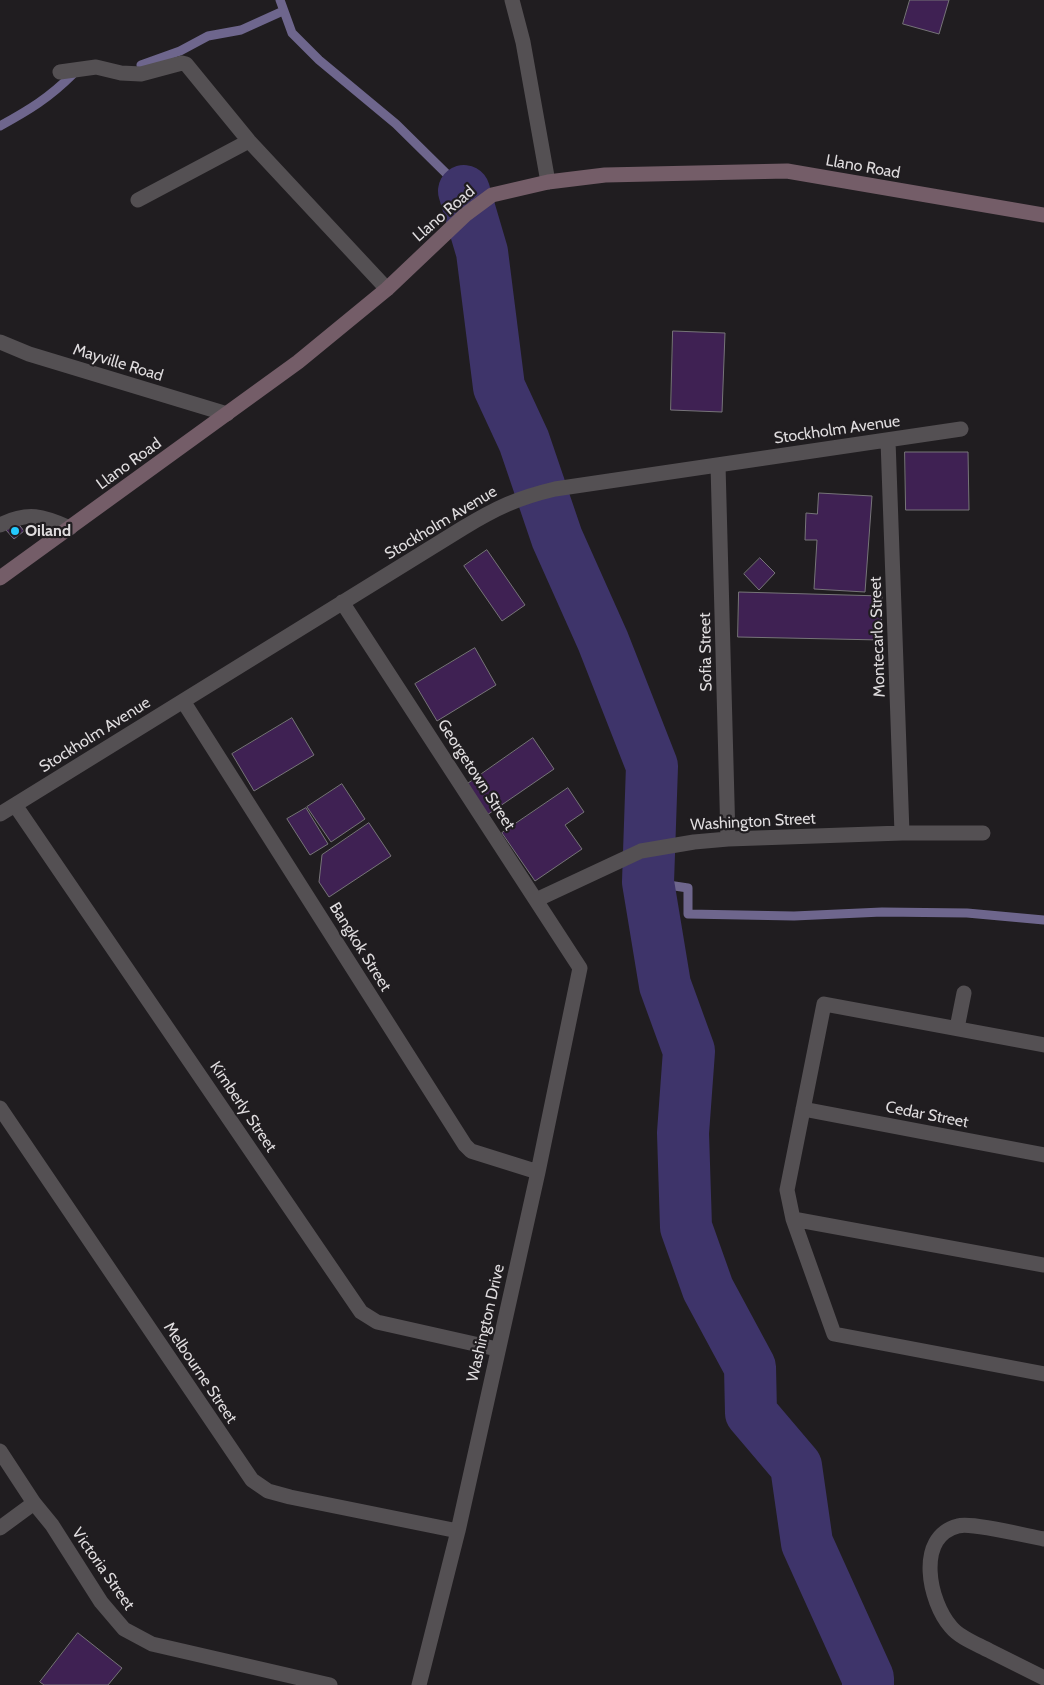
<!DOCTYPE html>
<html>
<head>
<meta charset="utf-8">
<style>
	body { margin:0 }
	canvas { display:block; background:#201d20 }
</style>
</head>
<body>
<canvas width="1044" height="1685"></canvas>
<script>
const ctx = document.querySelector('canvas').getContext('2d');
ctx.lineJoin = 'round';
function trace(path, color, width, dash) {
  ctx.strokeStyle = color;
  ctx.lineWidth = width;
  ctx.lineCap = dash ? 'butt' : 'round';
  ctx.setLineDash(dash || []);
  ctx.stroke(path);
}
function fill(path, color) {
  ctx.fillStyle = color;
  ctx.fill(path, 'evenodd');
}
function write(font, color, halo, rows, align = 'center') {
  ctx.font = font + ' Cabin,sans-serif';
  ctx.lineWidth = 4.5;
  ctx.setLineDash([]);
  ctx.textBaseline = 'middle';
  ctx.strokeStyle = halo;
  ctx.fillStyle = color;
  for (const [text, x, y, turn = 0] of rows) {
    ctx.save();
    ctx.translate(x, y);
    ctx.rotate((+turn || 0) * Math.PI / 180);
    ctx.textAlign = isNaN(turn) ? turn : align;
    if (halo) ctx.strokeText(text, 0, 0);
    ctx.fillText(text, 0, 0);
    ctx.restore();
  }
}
const stream = new Path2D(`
	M280,0L292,33L319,60L396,124L464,191
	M141,65L180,51L208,36L241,30L283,11
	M0,126C29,110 49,98 73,74
	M648,882L688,888V914L794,916L882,912L967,913L1044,920`);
const river = new Path2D(`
	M464,191L482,252L499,387L524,441L557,538L603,641L652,766L648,882L665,985L689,1051L683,1133L686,1227L708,1289L750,1367L751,1413L796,1466L807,1543L868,1678V1685`);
const building = new Path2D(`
	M910,0H949L939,34L903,24Z
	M673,331L725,333L722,412L671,410Z
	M905,452H968L969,510H906Z
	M819,493L872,496L865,592L814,589L817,540H805L806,513L817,514Z
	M17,522L24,531L14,539L6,530Z
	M487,550L525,605L502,621L464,566Z
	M760,558L775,573L759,590L744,574Z
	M739,592L882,596L881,640L738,637Z
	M475,648L496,685L437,721L415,684Z
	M292,718L314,755L254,791L232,754Z
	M533,738L554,769L487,815L466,785Z
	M342,784L365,819L331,842L307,807Z
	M568,788L584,812L565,825L582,849L535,881L502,833Z
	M306,808L328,844L310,855L287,819Z
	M369,823L391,856L329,897L319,882L322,855Z
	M78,1633L122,1668L108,1685H44L40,1682Z`);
const lane = new Path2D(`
	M512,0L523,42L548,182
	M0,525C28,511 43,516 70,528`);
const street = new Path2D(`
	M60,72L96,67L121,73L141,74L182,63L186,64L249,141L387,289
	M138,200L249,141
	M0,342L29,354L227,414
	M888,440L902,833
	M718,465L728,839
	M342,602L580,968L538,1172L458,1531L419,1685
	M183,701L465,1145L471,1151L538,1172
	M15,805L361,1312L377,1322L497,1349
	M0,814L463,528C496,508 517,498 555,489L961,429
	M536,900L641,851L694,842L728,839L902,833H983
	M957,1028L964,993
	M1044,1045L824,1004L787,1190L793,1219L834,1334L1044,1374
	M0,1108L252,1480L268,1491L290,1497L458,1531
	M803,1109L1044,1155
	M793,1219L1044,1265
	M0,1451L34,1503L52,1525L101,1602L124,1629L152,1644L330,1685
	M0,1528L34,1503
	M1044,1539C1027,1536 971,1522 958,1526C915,1537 929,1602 951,1627C960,1638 977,1644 990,1651C1008,1660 1026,1669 1044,1678`);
const secondary = new Path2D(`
	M0,578L298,362L387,289L465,215L492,195L548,182L605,175L787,171L1044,215`);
const markers = [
	[15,531,5,"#23c9fe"]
];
const streetNames = [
	["Llano Road",863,167,10],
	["Llano Road",444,214,-41],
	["Mayville Road",118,363,17],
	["Stockholm Avenue",837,430,-8],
	["Llano Road",129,464,-36],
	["Stockholm Avenue",441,523,-31],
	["Montecarlo Street",878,637,-92],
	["Sofia Street",706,652,-91],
	["Stockholm Avenue",95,735,-32],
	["Georgetown Street",476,775,57],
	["Washington Street",753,822,-3],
	["Bangkok Street",360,947,58],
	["Kimberly Street",243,1107,56],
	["Cedar Street",927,1115,11],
	["Washington Drive",486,1323,-77],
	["Melbourne Street",200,1373,56],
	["Victoria Street",103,1569,55]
];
const poiNames = [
	["Oiland",25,531]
];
trace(stream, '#6e668d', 9);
trace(river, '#3e346a', 52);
fill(building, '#3f2153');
trace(building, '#767478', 1);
trace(lane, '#545053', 15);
trace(street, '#545053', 15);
trace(secondary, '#745d68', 15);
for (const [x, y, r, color] of markers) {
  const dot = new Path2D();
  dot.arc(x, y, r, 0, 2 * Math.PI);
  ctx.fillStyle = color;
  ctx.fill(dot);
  trace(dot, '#201d20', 2);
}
write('16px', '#dfdcde', '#201d20', streetNames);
write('bold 16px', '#dfdcde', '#201d20', poiNames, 'left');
</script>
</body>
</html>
